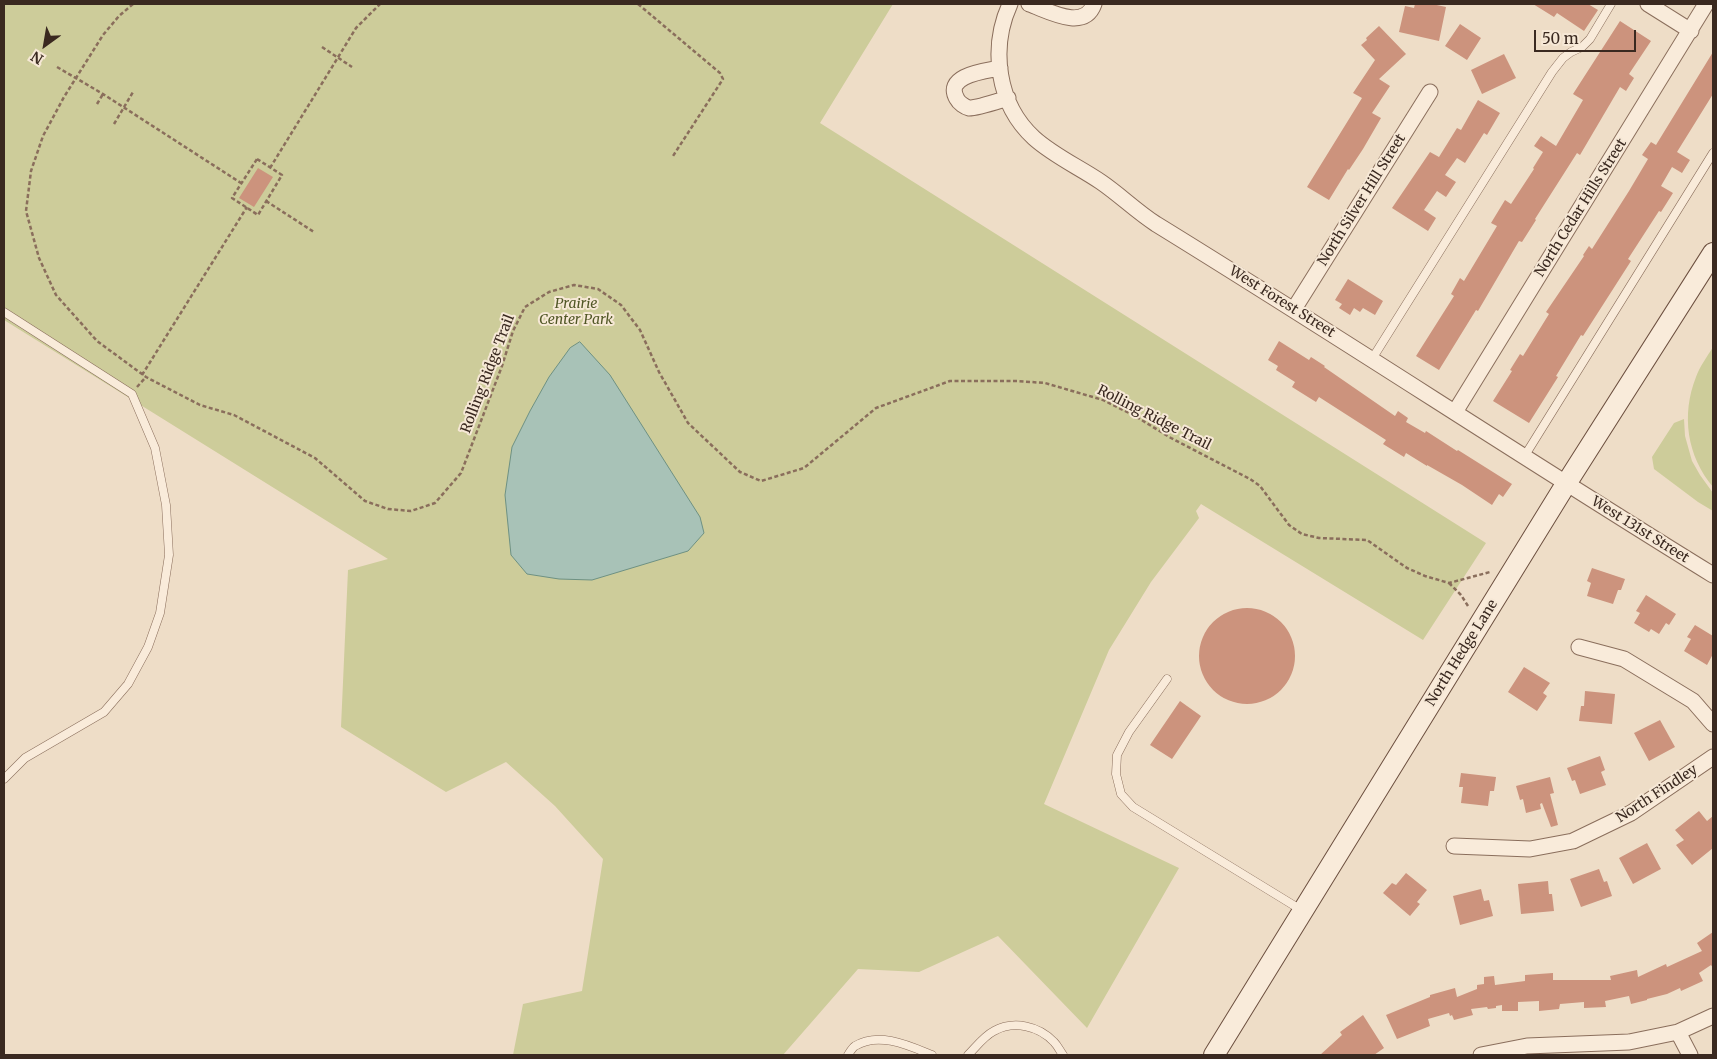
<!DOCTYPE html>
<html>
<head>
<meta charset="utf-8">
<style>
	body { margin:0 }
	#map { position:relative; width:1717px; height:1059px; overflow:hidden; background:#eeddc7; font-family:Merriweather,serif }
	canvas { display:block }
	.frame { position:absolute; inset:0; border:5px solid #3a2920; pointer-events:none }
	.north { position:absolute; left:20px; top:20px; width:50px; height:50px; -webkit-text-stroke:4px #f6e8d6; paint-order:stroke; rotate:212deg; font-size:14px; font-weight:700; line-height:20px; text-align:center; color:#3a2920 }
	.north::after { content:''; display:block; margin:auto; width:18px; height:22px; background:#3a2920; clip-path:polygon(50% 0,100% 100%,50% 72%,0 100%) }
	.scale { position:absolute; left:1534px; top:30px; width:102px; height:22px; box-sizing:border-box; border:2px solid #3a2920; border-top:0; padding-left:6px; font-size:15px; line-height:18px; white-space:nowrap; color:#3a2920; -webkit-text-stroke:4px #f6e8d6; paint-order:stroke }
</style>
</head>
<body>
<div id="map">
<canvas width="1717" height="1059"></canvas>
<div class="frame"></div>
<div class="north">N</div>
<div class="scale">50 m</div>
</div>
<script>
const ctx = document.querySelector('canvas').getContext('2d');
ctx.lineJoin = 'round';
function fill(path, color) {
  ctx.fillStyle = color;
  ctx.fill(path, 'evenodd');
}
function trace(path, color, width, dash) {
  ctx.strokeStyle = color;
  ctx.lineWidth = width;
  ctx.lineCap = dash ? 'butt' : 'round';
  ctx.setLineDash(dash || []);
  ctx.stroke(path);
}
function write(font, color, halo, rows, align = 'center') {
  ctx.font = font + ' Merriweather,serif';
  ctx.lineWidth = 4;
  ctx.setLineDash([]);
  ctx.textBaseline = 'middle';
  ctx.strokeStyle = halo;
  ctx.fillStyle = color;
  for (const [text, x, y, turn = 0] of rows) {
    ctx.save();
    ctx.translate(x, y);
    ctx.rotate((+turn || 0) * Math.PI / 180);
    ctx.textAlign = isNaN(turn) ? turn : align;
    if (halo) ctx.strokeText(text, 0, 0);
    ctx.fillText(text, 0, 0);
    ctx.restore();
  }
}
const green = new Path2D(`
	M4,4H893L820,123L1486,543L1423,640L1201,504L1196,511L1199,518L1151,582L1109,650L1044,804L1179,868L1087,1028L998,936L919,972L858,969L783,1055H513L523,1004L582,991L603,859L555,806L506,762L446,792L341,727L348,570L388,559L4,320Z
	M1713,347V487C1687,456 1681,415 1696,377C1700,366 1707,357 1713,347Z
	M1684,419L1685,436L1692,461L1700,475L1713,493V511L1698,502L1654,469L1652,457L1674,423Z`);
const water = new Path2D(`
	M580,342L610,375L700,517L704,533L688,551L592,580L559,579L527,574L511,555L505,495L512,447L530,411L549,377L570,348Z`);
const building = new Path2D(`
	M1415,4H1432L1446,7L1439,41L1399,32L1405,6L1414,8Z
	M1533,4H1588L1598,10L1584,31L1557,13L1554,17Z
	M1620,21L1651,41L1629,74L1634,78L1626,91L1620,87L1580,155L1577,153L1535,219L1536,220L1522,242L1519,241L1478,311L1476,310L1439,370L1416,356L1454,296L1451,294L1460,278L1464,281L1497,226L1491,223L1505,200L1511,204L1534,169L1533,168L1543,152L1534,146L1541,136L1556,146L1583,100L1573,94Z
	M1460,24L1481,38L1467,60L1445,46Z
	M1379,26L1406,54L1379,79L1390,86L1372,113L1381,118L1363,149L1349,170L1348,169L1329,200L1307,187L1362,98L1353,93L1375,60L1361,45L1367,40L1366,38Z
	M1713,52V94L1677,152L1690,160L1682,173L1672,167L1661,186L1673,193L1661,212L1659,211L1628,259L1631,261L1583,336L1581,335L1556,376L1558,377L1529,423L1493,401L1512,371L1510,370L1520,354L1523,356L1549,314L1546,312L1584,256L1583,255L1589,246L1592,249L1629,191L1648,159L1642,155L1651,142L1656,145Z
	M1504,54L1516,78L1482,94L1471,70Z
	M1478,100L1500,113L1487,135L1484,133L1465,163L1457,158L1445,175L1456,182L1446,197L1437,191L1424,210L1436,218L1428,231L1392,208L1430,152L1439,157L1457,128L1461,130Z
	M258,168L273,177L254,207L239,198Z
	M1348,279L1383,301L1375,315L1363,308L1360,312L1354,308L1350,315L1339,308L1342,304L1335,300Z
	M1279,341L1309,360L1311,357L1325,366L1324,367L1395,416L1398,411L1408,418L1406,422L1425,433L1426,431L1457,451L1458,450L1512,484L1503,497L1499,494L1492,505L1462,485L1427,465V466L1406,453L1404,457L1383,444L1386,440L1319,397L1316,402L1292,387L1295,382L1276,370L1278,366L1268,360Z
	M1592,568L1625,579L1621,590H1618L1613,604L1587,596L1591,583L1587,581Z
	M1646,595L1676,614L1669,625L1666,623L1659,634L1651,629L1649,632L1634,623L1640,613L1636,611Z
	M1199 656a48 48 0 1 1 96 0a48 48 0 1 1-96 0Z
	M1695,625L1713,636V654L1707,665L1684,651L1691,639L1687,637Z
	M1524,667L1550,683L1543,693L1547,696L1537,711L1508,692Z
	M1585,691L1615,694L1612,724L1579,721L1581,706H1584Z
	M1180,701L1201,716L1172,759L1150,745Z
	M1660,720L1675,747L1649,761L1634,733Z
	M1600,756L1605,770L1601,772L1606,785L1580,794L1575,780L1572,781L1567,768Z
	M1461,773L1496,777L1494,791H1490L1488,806L1461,803L1463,787H1459Z
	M1550,777L1554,793L1550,794L1558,825L1551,827L1542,803L1540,804L1541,809L1526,813L1523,799L1520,800L1516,786Z
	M1699,811L1707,821L1713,816V848L1692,865L1676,845L1684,840L1675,830Z
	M1647,843L1661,869L1633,884L1619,858Z
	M1599,869L1604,882L1607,881L1612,896L1581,907L1570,879Z
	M1406,873L1427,890L1417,902L1420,904L1410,916L1383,893L1392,883L1396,885Z
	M1548,881L1549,894H1552L1554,911L1521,914L1518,884Z
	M1481,889L1484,901L1489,900L1493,916L1460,925L1453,896Z
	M1713,932V968L1711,965L1699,973L1703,981L1681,991L1680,988L1667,994L1647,999V1000L1631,1004L1629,996L1605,1001L1606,1007L1584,1008V1002L1560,1004L1559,1009L1539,1011V1001L1518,1002V1011H1502V1005L1496,1006V1008L1488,1009L1487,1007L1471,1009L1473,1015L1454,1020L1452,1015L1450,1016L1449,1013L1428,1019L1430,1026L1397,1039L1386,1015L1430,997V995L1455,988L1457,997L1477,989V985L1484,984V977L1494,976L1495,985L1525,981V975L1553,973V980H1611L1610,976L1637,970L1638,977L1666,964L1667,967L1702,951L1697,943Z
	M1363,1015L1384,1048L1374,1055H1320L1342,1035L1340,1032Z`);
const path = new Path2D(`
	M133,4L119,16L103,35L64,97L43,136L31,171L26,211L39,258L56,295L97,341L146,377L200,405L234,415L315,458L365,501L388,509L411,511L435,503L461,473L502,366L513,331L525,307L549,292L574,285L598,289L621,305L640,330L659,372L688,423L740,472L761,481L804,468L876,408L950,381H1017L1045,383L1103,400L1135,416L1171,438L1250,479L1260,486L1289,525L1302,534L1319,538L1367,540L1407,568L1425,576L1449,583L1490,572
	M638,4L720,73L723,79L673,156
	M322,47L352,67
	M57,67L103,94L241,183
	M97,104L103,94
	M114,124L133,92
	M257,159L282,175L258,215L232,198Z
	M270,168L356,28L380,4
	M266,201L314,232
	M142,375L247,207
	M137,387L146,377
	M1449,583L1461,595L1468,606`);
const lane = new Path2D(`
	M4,312L132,394L155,448L166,505L169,555L160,613L148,647L128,684L104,712L25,758L4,779
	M1372,359L1552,72L1563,58L1571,52L1582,47L1590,39L1611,4
	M1524,457L1713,153
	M1167,679L1129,732L1117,755L1116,774L1121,794L1133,807L1303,911
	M848,1055C850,1052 852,1048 855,1046C879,1031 910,1046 932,1055
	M968,1055C976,1047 984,1036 994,1031C1014,1020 1039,1026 1054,1042C1058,1046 1060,1051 1063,1055`);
const street = new Path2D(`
	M1010,4C990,48 997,104 1034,138C1054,156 1079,167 1101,182C1120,195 1136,211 1156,224C1343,339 1526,460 1713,575
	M1029,4C1047,10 1084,32 1094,4
	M1648,4L1691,31
	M1000,68C986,71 943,75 957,99C959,103 965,107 969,108C978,108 998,101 1008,98
	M1294,309L1430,92
	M1455,412L1706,4
	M1579,647L1624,659L1693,701L1713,724
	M1454,846L1530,849L1573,841L1631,813L1713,757
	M1678,1032L1690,1055
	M1481,1055L1527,1046L1629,1042L1678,1032L1713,1016`);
const secondary = new Path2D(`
	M1214,1055L1566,484L1713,253`);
const streetNames = [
	["North Silver Hill Street",1362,200,-58],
	["North Cedar Hills Street",1581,208,-58],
	["West Forest Street",1282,302,32],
	["Rolling Ridge Trail",488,374,-69],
	["Rolling Ridge Trail",1154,418,27],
	["West 131st Street",1640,530,32],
	["North Hedge Lane",1462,653,-58],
	["North Findley",1657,794,-33]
];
const parkNames = [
	["Prairie",576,304],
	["Center Park",576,320]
];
fill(green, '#cdcc9a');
fill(water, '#a8c2b7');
trace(water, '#6e9183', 1);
fill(building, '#cc937d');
trace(lane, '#8a6e5c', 9);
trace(street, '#8a6e5c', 17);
trace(secondary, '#6c4f3f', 22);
trace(path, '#8a6e5c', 2.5, [4, 2.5]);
trace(lane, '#f9ebda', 8);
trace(street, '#f9ebda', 15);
trace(secondary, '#f9ebda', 20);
write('14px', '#3a2920', '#f6e8d6', streetNames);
write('italic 14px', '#515726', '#f6e8d6', parkNames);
</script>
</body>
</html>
